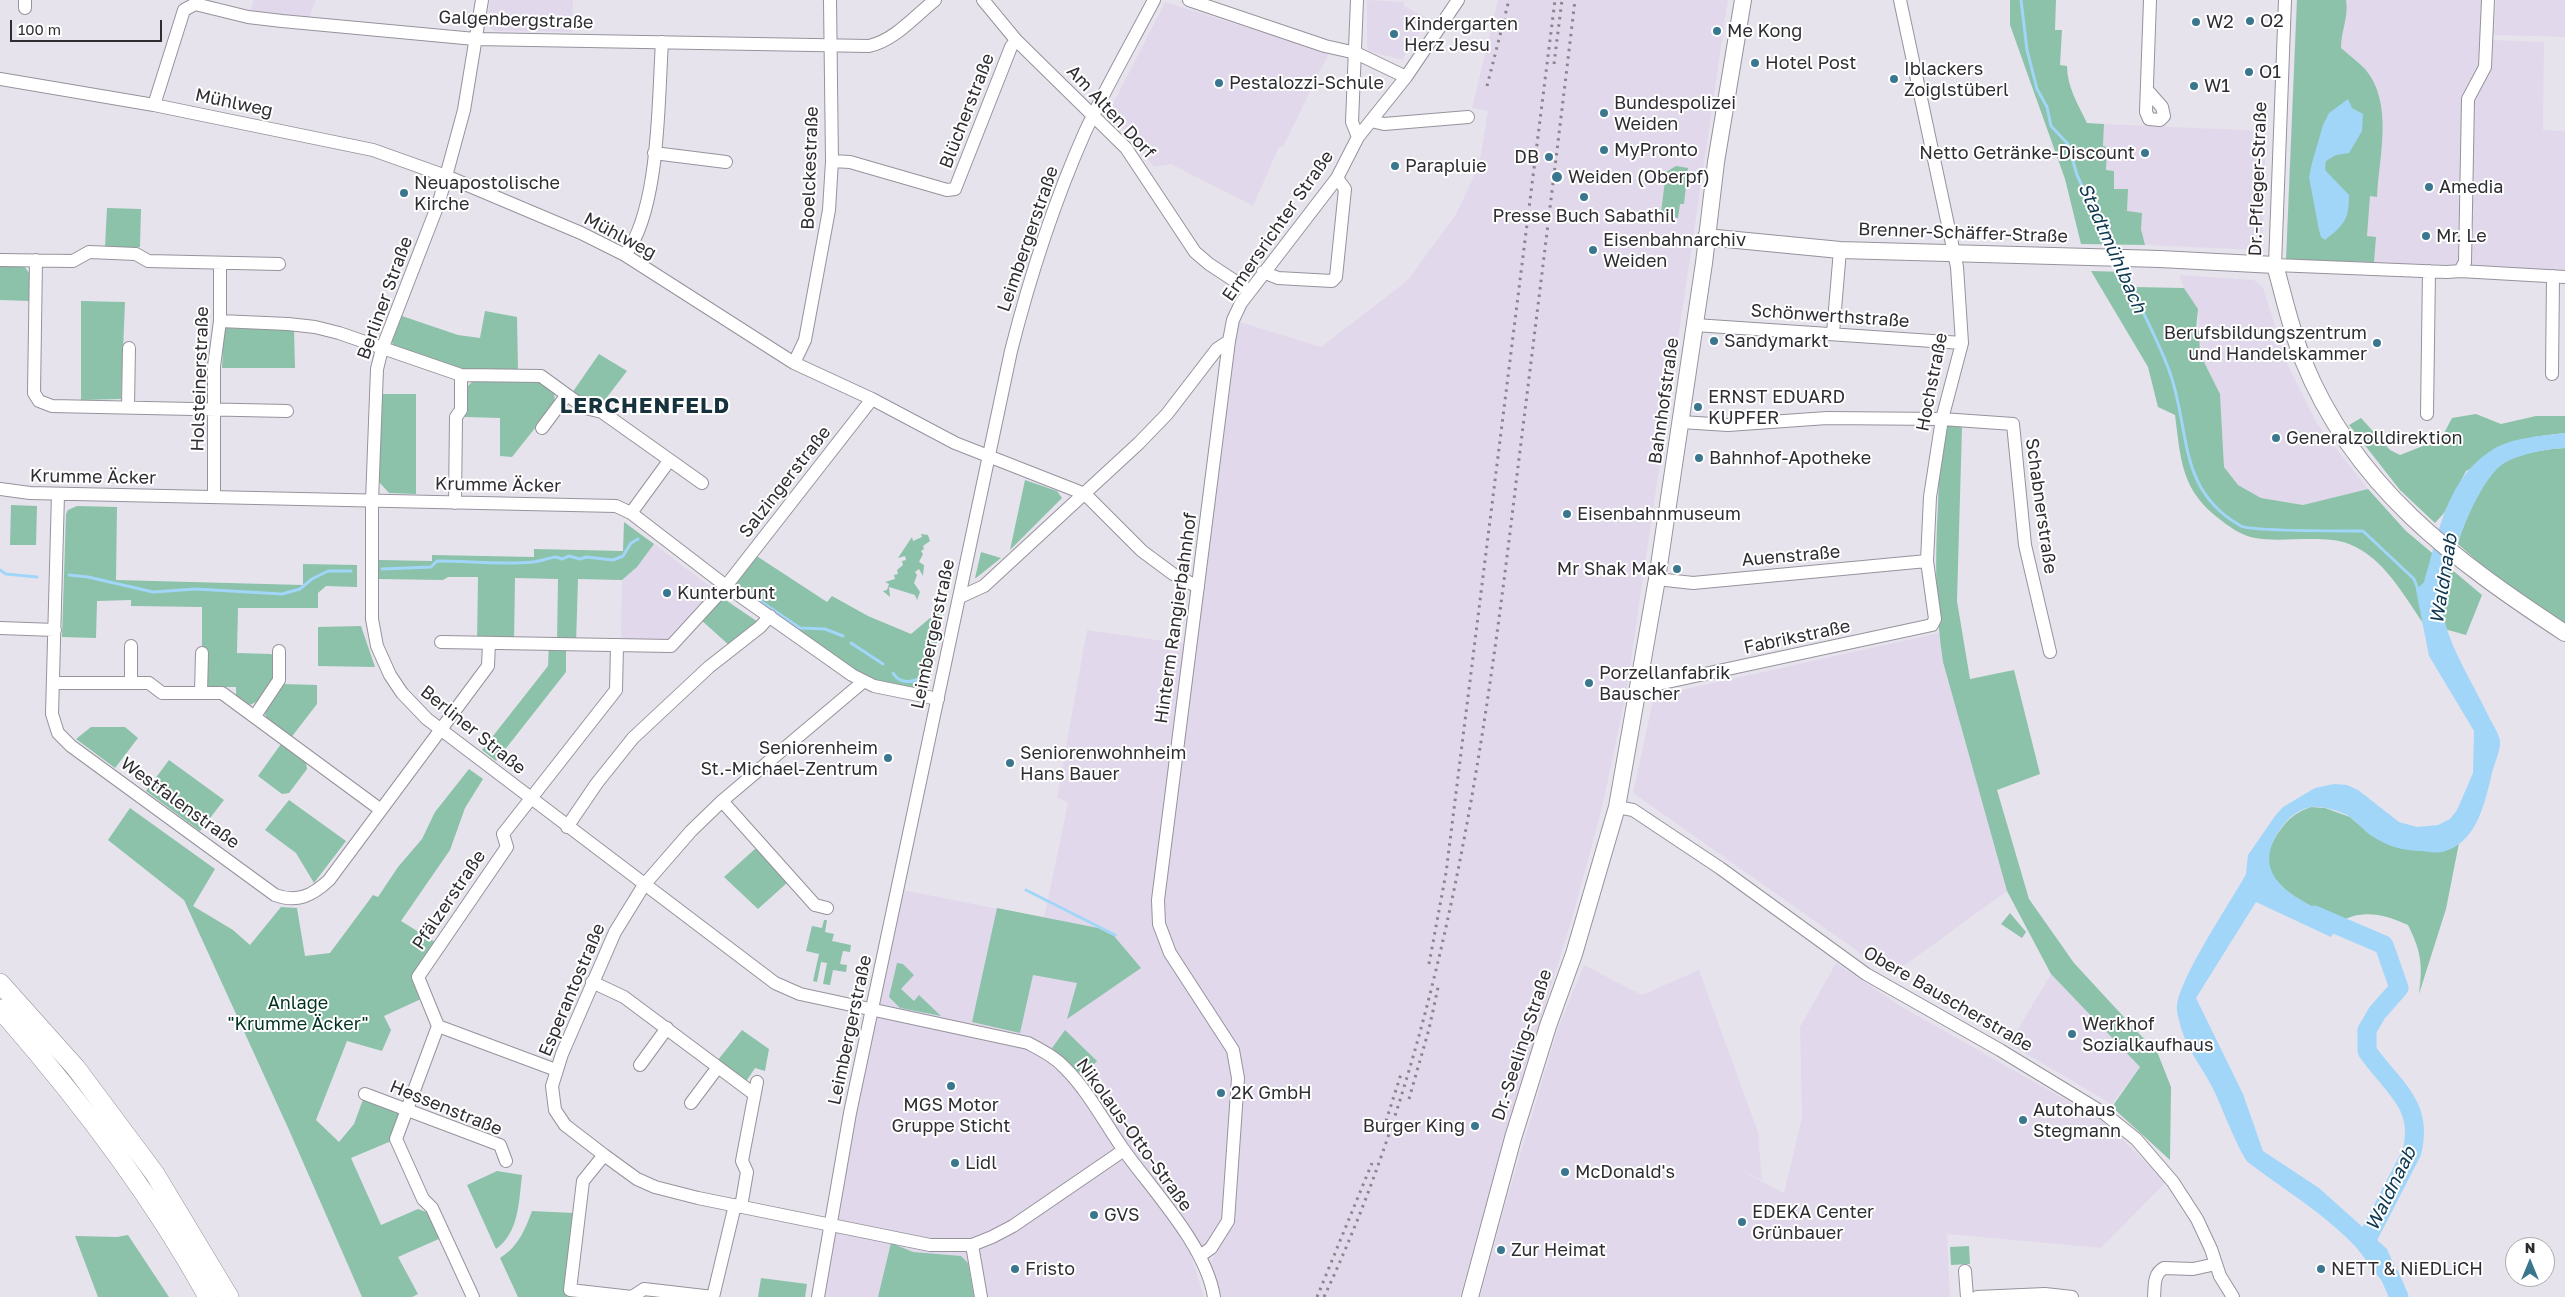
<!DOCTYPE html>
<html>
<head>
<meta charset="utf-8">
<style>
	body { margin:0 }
	#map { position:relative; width:2565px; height:1297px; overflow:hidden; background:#e7e3ed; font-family:"Golos Text",sans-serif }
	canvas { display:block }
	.north { position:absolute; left:2505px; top:1237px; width:50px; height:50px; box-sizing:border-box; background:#fff; border:1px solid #acabad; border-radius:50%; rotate:0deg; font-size:14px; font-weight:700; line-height:20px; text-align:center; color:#2f2d31 }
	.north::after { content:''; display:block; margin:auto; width:18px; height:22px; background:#3a778e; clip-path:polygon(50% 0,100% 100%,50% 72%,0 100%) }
	.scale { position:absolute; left:10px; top:20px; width:152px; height:22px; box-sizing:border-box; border:2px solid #2f2d31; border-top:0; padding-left:6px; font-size:15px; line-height:18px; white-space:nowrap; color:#2f2d31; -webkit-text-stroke:4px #fff; paint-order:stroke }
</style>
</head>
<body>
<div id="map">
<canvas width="2565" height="1297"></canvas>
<div class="north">N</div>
<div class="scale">100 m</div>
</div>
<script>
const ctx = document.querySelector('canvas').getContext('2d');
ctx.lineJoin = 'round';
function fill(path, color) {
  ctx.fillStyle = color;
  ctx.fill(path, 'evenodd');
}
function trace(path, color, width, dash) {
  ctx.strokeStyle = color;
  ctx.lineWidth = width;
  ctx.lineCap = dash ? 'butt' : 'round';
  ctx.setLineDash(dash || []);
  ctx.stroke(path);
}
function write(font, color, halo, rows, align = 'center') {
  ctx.font = font + ' "Golos Text",sans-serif';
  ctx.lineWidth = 4;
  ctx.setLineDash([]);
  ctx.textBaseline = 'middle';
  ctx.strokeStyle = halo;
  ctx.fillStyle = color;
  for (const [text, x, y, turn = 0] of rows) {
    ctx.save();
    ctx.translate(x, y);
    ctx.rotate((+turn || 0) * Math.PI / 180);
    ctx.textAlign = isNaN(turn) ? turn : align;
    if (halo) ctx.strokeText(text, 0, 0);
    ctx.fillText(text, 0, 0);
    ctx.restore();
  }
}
const built = new Path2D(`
	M254,0H316L307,23L248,17Z
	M490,0H573L572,32L494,31L487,22Z
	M1367,0L1404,2V6L1429,19L1402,60L1369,51L1367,48Z
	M1498,0H1728L1626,694L1603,804L1574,912L1508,1127L1460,1297H1218L1211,1261L1233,1225L1242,1077L1174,953L1166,935L1163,901L1232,344L1240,322L1321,347L1408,280L1456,214L1479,166L1488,111L1472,108Z
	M2296,0H2482L2479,65L2462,95L2458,265L2286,260Z
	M2496,0H2565V37L2494,35Z
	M1165,2L1329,53L1283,147H1279L1253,206L1171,164L1154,167L1109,112Z
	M2493,40L2544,42L2543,130L2565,131V273L2494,270L2470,265L2474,103L2492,67Z
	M2104,124L2266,131L2263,235L2258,250L2145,245L2141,229V213L2127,212L2114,189V171L2106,170L2107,147L2103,146Z
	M2179,275L2254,280L2263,288L2288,365L2317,424L2368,489L2303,505L2261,498L2238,485L2231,478L2224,467L2220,394L2200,354L2198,309L2184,288Z
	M654,544L712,588V597L669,642L621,641L622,580L637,567Z
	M1087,630L1186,644L1163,808L1153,915L1229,1052L1234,1080L1225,1210L1220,1228L1210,1242L1191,1254L1204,1297H818L898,889L1044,918L1068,803L1057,797Z
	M1939,633L1943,662L2007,891L1894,973L1873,962L1633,793L1654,696Z
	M1836,963L1902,1007L2105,1122L2166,1182L2101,1248L1947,1234L1950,1297H1480L1504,1208L1558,1028L1584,965L1642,995L1699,970L1758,1132L1762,1180L1738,1169L1784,1193L1802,1117L1800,1027Z
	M2051,974L2140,1067L2112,1104L2009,1044Z`);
const green = new Path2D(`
	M2010,0H2056L2055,30H2062L2060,65L2067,66C2067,87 2078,104 2087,123L2104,124L2103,146L2107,147L2106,170L2114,171V189H2128L2127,211L2142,213L2141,229L2145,245L2081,244L2065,179L2010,25Z
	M2297,0H2346C2349,16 2341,31 2341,48C2349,55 2358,62 2365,69C2394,103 2379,156 2377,197L2370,196L2367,236L2376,237L2374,262L2286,260Z
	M1676,166L1688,168L1684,204H1680L1678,218L1664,216L1661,213L1666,172Z
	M107,208L141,209L140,247H105Z
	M0,265H23L30,274V301L0,300Z
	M2091,271L2126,272L2135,287L2184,288L2198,309L2196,329L2199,330L2200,354L2220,394L2224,467L2238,485L2261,498L2303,505L2368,489L2406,531L2482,595L2466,635L2423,623C2403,594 2383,557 2349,544C2324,534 2281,543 2255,538C2243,536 2231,528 2222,521C2181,491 2181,461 2175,415L2158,407L2148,367Z
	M81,301L125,302L121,399L81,400Z
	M485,311L517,317L518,370L451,369L393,348L392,341L402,316L458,335L480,338Z
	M224,328L294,330L295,368H222Z
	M599,354L627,371L601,405L595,402H584L572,393Z
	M475,379L538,380L554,391L555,403L512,457L500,456V418L465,417L467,387Z
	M381,394H416V494L389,493L379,482Z
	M2476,414L2501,424L2536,416H2565V433L2533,437L2466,471L2444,513L2435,523L2400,490L2349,425L2361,418L2390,450L2400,455L2441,439L2452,418Z
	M1948,425L1962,427L1957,601L1970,679L2014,670L2040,774L1997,790L2029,899L2074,963L2158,1054L2171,1087L2170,1160L2112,1107L2140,1067L2051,974L2007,891L1943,662C1935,609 1935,558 1938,505C1939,476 1939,452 1948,425Z
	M2565,448V623L2494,576L2458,544C2463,523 2485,473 2505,462C2522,453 2546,449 2565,448Z
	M1025,480L1057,491L1062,498L1010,550Z
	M11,505L37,506L36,545H10Z
	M77,506L117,507L116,580L303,585V564L357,565V587L326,586L318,593V608H238L237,653L271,654L275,657C274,679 270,700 246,706L236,698V687H208L203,683L207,648H202V607L131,606V600L97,601L96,638L62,637L66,514L68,510Z
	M624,522L654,544L637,567L622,580L578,579L576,644H566V672L496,761L482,750L548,666L549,643H557L558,579L515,578L514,643H477L478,577H448L443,580L378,579L379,560L432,561V555L534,557V549L623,551Z
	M921,534L928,535L930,541L923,546L924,549L921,551L923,554L919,562L924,565L923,576L919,569L915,572L917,575L914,583L920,592L917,600L915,595L889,587L890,597L883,591L887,590L889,584L885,582L895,579L894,575L898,574L897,570L903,565L902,561L906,560L905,556L898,558L912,537L913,541L922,537Z
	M981,552L1001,558L976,578H975Z
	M752,553L827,602L832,596L868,616L911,634L936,613L942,614L928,695L873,681L853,673L731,584Z
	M724,599L761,624L730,646L700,619L716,600Z
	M361,626L375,667L318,666V627Z
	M282,684L317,685V704L290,739L266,721L265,711Z
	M91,727H125L138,738L115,768L76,739Z
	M281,744L306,762L307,769L289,793L282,794L258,776Z
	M169,760L224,800L200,831L146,791Z
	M469,769L483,779L465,808L450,850L401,921L435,942L412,977L421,999L384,1016L391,1030L382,1051L347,1041L316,1120L339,1142L354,1124L365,1094L407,1110L396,1139L351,1158L381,1225L418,1209L429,1213L441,1238L398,1257L418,1294L412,1297H362L289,1130L184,900L108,840L130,808L215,869L193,906L233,930L250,945L281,907L297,908L305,956L330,953L373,895L378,897L398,867L422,839L435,812Z
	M289,800L346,841L314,883L296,853L265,830Z
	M2311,807L2325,808L2350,817L2372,836L2442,852L2459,843L2446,909L2419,994C2423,965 2421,951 2408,925C2385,915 2365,909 2341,921C2311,905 2248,883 2275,838C2285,822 2293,813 2311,807Z
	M756,848L788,882L758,909L724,877Z
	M997,908L1098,928L1114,936L1141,968L1067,1019L1077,983L1033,975L1020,1033L972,1022Z
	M2010,913L2026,932L2022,938L2001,924Z
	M824,920H827L825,932L834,934L832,941L851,945L850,952L843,951L840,964L847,965L846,972L833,970L830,985L823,984L827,963L821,962L817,982L813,981L819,954L806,951L812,926L822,928Z
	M897,963L903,964L914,975L901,989L914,1001L919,995L941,1016L900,1008L889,997Z
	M742,1030L769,1049L765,1071L755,1068L745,1083L717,1061Z
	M1065,1030L1097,1061L1083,1076L1052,1048Z
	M497,1171L522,1175C519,1201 519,1233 496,1249L467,1185Z
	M532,1211L574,1213L565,1294L586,1297H518L500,1258C518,1247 525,1230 532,1211Z
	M128,1235L169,1297H98L75,1236L117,1237Z
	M891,1243L913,1252L961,1256L968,1263L974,1297H878Z
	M1969,1246L1970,1264L1951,1265L1950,1247Z
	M761,1278L807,1284L805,1297H758Z`);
const water = new Path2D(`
	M2348,99L2352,108L2363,114L2362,131L2349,153L2336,155L2326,161L2325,170L2349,195C2349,220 2344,225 2325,240L2321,237L2319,230L2309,177L2312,163L2323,125L2329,113Z
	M2565,433V448C2546,449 2523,453 2506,462C2475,478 2438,585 2444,618C2451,650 2474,685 2488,715C2491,722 2499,733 2500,741C2501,750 2494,764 2492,773C2485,802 2477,844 2442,852C2436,853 2428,852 2422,851C2404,851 2386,846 2372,836C2364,831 2358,822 2350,817C2341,811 2322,806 2311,807C2295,810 2285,821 2277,834C2248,884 2307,902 2341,921L2331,937L2256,902L2196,998L2243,1094L2263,1151L2319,1188L2387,1249L2408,1297H2391C2359,1233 2303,1204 2249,1163C2241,1157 2222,1108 2216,1095C2206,1072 2188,1052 2181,1028C2180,1022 2177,1015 2177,1009C2176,982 2231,902 2246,874L2248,855L2275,816L2283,807L2315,788L2334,784L2347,785L2358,790L2399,822L2417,827L2438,825L2450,819L2457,810L2473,773L2474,731L2429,656L2416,590L2424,582C2440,530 2446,476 2497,447C2516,437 2544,436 2565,433Z`);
const stream = new Path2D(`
	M2021,0L2027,50L2037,89L2047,107L2051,126L2068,144L2077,175L2113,253
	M2118,263C2136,298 2155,333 2169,370C2191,429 2176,490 2241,526C2250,531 2345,531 2363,531L2414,579L2419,592
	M382,569L431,567L437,561C469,561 501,565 533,562C541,561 548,558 556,557L562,559L569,556L580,559L586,557L613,560L623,556L631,543L638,539
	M0,570L6,574L37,577
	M69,575L88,577L153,592L196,589L282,594L300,589L312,579L328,571H351
	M747,592L800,628L825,629L843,636
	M851,643L883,664
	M893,673C899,683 909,683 919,679
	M1026,890L1115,935`);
const river = new Path2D(`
	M2314,915L2384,945L2399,988L2377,1013L2367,1030V1051C2392,1087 2424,1104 2412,1152L2365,1243L2390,1276L2399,1297`);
const minor = new Path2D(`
	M482,0L464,110L439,202L382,349L377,369L372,501V619L377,646L390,675L402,693L427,719L775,983L800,994L1028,1043C1041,1050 1055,1057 1065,1068C1089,1092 1104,1122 1123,1149C1153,1191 1206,1246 1214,1297
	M983,0L1016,40L1126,148L1195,252L1209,264L1250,291
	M1189,0L1325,46L1356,53L1406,77
	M1357,0L1352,122L1358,137
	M2285,0L2275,265L2447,272L2460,271L2465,262L2468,99L2485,67L2488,0
	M25,8V0
	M0,79L154,105L373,150L446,176L581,233L625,255L794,363L872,399L955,443L1085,494L1142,551L1173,574L1198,587
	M2147,90L2162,107L2164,116L2160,120L2149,119L2146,112L2150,0
	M154,105L184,10L195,4L248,17L282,21L475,39L869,46C895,40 914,17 935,0
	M1371,121L1384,124L1468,117
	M654,153L726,162
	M832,161L850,162L947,190L955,189L1011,47L1016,40
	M625,255C660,209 658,101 662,42
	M0,260L73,261L89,252L136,254L148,261L279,264
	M36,260L34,393L39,401L52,406L287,411
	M2460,271L2565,277
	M1263,272L1278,278L1332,281L1336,277L1345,189L1337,178
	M220,321L288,324L315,327L339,333L461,375L541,376L585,408L602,412L702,483
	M1695,325L1962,343
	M1833,333L1840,250
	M794,363L805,340L829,210L832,161L830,0
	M2552,374L2553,276
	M128,406L129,348
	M2427,414L2429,271
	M1681,422L1728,425L1827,418L1942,419L2013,424L2025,545L2050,652
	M542,428L566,396
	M0,489L30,493L616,506L631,513L726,586L852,675L874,686L938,699
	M58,494L52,714L58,733L71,746L275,895C297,903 312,896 329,880L488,666L489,643
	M214,497V366L220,321V263
	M455,503L456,417L461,410V375
	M631,513L669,461
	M1657,579L1693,583L1927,561
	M960,597L984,586L1139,443L1167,414L1217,349L1229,341
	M0,628L55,630
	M441,642L671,646L726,586L872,399
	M864,681L722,801L691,831L644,885L615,932L562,1054L552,1086L555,1110L565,1125L604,1155L637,1179L655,1187L698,1198L930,1245H972L992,1237L1013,1226L1124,1150
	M1640,682L1658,684L1932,625L1935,619L1927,561L1930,497L1942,419L1962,343L1957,267L1900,0
	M54,683H149L162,693H222L381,810
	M131,683V646
	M201,693L202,653
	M255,716L279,680V651
	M722,801L815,905L827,908
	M1617,807L1633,810L1720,868L1866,974L2000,1050L2105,1114L2136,1139L2173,1182L2197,1219L2211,1249L2220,1276L2233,1297
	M567,827L597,783L633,738L709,667L760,627L770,616
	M592,982L624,997L754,1094
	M438,1026L418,977L507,847L503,834L616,690L617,645
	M438,1026L396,1139L423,1199L432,1208L473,1297
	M438,1026L556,1070
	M640,1065L667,1028
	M365,1094L500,1145L506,1161
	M691,1103L718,1067
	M604,1155L583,1181L570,1290L632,1297L644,1289L713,1297
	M741,1207L747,1172L742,1161L757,1082
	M972,1245L981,1297
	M1200,1256L1211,1248L1228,1221L1238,1078L1233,1050L1170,953L1159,924L1158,900L1229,341L1233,320L1241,303L1337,178L1358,137L1406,77L1458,0
	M1965,1271L1967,1297
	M713,1297L735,1205
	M818,1297L850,1113L1011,351C1030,276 1054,202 1085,132C1106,87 1131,44 1154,0
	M1977,1297L2045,1294L2072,1297
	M2154,1297C2155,1286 2153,1274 2164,1268L2193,1269L2216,1264`);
const major = new Path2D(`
	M1706,237L1840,250L2160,259L2275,265C2284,297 2291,330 2303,360C2354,487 2454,560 2565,633
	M1470,1297L1513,1138L1548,1026L1574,954L1617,807L1657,579L1704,263L1716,162L1743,0`);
const highway = new Path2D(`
	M0,983L76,1068L155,1174L229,1297
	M0,1009C78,1098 151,1193 208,1297`);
const rail = new Path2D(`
	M1554,64L1562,0
	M1487,86L1509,0
	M1429,964L1446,873L1555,0
	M1409,1099L1429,1029L1439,983
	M1386,1121L1402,1071
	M1317,1297L1372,1163
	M1324,1297C1443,1043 1483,759 1516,483C1536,322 1556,161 1575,0`);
const markers = [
	[2250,21,5,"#3a778e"],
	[2196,22,5,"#3a778e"],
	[1717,31,5,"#3a778e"],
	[1394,34,5,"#3a778e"],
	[1755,63,5,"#3a778e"],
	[2249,72,5,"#3a778e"],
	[1894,79,5,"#3a778e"],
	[1219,83,5,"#3a778e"],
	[2194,86,5,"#3a778e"],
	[1604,113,5,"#3a778e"],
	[1604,150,5,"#3a778e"],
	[2145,153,5,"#3a778e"],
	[1549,157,5,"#3a778e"],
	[1395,166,5,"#3a778e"],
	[1557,177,6,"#3a778e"],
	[2429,187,5,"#3a778e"],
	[404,193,5,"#3a778e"],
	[1584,197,5,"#3a778e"],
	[2426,236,5,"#3a778e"],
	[1593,250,5,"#3a778e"],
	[1714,341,5,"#3a778e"],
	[2377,343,5,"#3a778e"],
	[1698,407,5,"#3a778e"],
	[2276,438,5,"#3a778e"],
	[1699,458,5,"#3a778e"],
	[1567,514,5,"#3a778e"],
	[1677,569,5,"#3a778e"],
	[667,593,5,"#3a778e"],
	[1589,683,5,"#3a778e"],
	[888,758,5,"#3a778e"],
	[1010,763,5,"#3a778e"],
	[2072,1034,5,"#3a778e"],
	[951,1086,5,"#3a778e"],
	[1221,1093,5,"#3a778e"],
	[2023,1120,5,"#3a778e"],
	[1475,1126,5,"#3a778e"],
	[955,1163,5,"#3a778e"],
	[1565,1172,5,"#3a778e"],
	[1094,1215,5,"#3a778e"],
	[1742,1222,5,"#3a778e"],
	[1501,1250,5,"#3a778e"],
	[1015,1269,5,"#3a778e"],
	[2321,1269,5,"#3a778e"]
];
const streetNames = [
	["Galgenbergstraße",516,20,2],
	["Mühlweg",234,103,12],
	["Blücherstraße",967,111,-69],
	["Am Alten Dorf",1111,112,47],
	["Boelckestraße",810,168,-88],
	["Dr.-Pfleger-Straße",2258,179,-88],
	["Ermersrichter Straße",1278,226,-55],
	["Brenner-Schäffer-Straße",1963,233,2],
	["Mühlweg",620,236,28],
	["Leimbergerstraße",1028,239,-71],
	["Berliner Straße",385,298,-70],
	["Schönwerthstraße",1830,316,4],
	["Holsteinerstraße",200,379,-88],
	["Hochstraße",1932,382,-79],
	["Bahnhofstraße",1664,401,-82],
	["Krumme Äcker",93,477,1],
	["Salzingerstraße",785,482,-52],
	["Krumme Äcker",498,485,1],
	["Schabnerstraße",2041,506,82],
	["Auenstraße",1791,556,-5],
	["Hinterm Rangierbahnhof",1176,618,-82],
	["Leimbergerstraße",933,634,-78],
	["Fabrikstraße",1797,637,-12],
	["Berliner Straße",473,730,39],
	["Westfalenstraße",180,803,36],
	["Pfälzerstraße",449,900,-56],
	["Esperantostraße",572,990,-67],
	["Obere Bauscherstraße",1948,999,30],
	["Leimbergerstraße",850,1030,-78],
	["Dr.-Seeling-Straße",1522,1045,-72],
	["Hessenstraße",446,1108,22],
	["Nikolaus-Otto-Straße",1134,1135,54]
];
const poiNames = [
	["O2",2260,21],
	["W2",2206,22],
	["Kindergarten",1404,24],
	["Herz Jesu",1404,45],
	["Me Kong",1727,31],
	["Hotel Post",1765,63],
	["Iblackers",1904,69],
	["Zoiglstüberl",1904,90],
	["O1",2259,72],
	["Pestalozzi-Schule",1229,83],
	["W1",2204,86],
	["Bundespolizei",1614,103],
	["Weiden",1614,124],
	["MyPronto",1614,150],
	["Netto Getränke-Discount",2135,153,"right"],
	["DB",1539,157,"right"],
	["Parapluie",1405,166],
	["Weiden (Oberpf)",1568,177],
	["Neuapostolische",414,183],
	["Kirche",414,204],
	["Amedia",2439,187],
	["Presse Buch Sabathil",1584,216,"center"],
	["Mr. Le",2436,236],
	["Eisenbahnarchiv",1603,240],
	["Weiden",1603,261],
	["Berufsbildungszentrum",2367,333,"right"],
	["und Handelskammer",2367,354,"right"],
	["Sandymarkt",1724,341],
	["ERNST EDUARD",1708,397],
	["KUPFER",1708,418],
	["Generalzolldirektion",2286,438],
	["Bahnhof-Apotheke",1709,458],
	["Eisenbahnmuseum",1577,514],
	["Mr Shak Mak",1667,569,"right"],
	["Kunterbunt",677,593],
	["Porzellanfabrik",1599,673],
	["Bauscher",1599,694],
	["Seniorenheim",878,748,"right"],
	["St.-Michael-Zentrum",878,769,"right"],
	["Seniorenwohnheim",1020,753],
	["Hans Bauer",1020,774],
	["Werkhof",2082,1024],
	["Sozialkaufhaus",2082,1045],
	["2K GmbH",1231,1093],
	["MGS Motor",951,1105,"center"],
	["Gruppe Sticht",951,1126,"center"],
	["Autohaus",2033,1110],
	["Stegmann",2033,1131],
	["Burger King",1465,1126,"right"],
	["Lidl",965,1163],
	["McDonald's",1575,1172],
	["EDEKA Center",1752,1212],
	["Grünbauer",1752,1233],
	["GVS",1104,1215],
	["Zur Heimat",1511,1250],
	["Fristo",1025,1269],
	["NETT & NiEDLiCH",2331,1269]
];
const parkNames = [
	["Anlage",298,1003],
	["\"Krumme Äcker\"",298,1024]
];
const waterNames = [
	["Stadtmühlbach",2112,248,66],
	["Waldnaab",2444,579,-81],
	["Waldnaab",2391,1189,-64]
];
const districtNames = [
	["LERCHENFELD",645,406]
];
fill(built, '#e1d9eb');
fill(green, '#8bc2a9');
fill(water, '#a1d6f9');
trace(stream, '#a1d6f9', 3);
trace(river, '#a1d6f9', 19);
trace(minor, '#97929c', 14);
trace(major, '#97929c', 18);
trace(highway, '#97929c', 20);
trace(minor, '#fff', 12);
trace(major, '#fff', 16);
trace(highway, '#fff', 19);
trace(rail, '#89868d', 3, [2.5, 5]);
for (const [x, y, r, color] of markers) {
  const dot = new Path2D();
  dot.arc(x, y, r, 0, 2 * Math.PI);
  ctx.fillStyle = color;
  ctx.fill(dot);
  trace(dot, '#fff', 2);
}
write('18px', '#2f2d31', '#fff', streetNames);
write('18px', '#2f2d31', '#fff', poiNames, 'left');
write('18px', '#032', '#fff', parkNames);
write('italic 19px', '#0e3850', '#fff', waterNames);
ctx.letterSpacing = '1px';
write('bold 22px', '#15323d', '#fff', districtNames);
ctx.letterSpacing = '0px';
</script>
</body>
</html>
